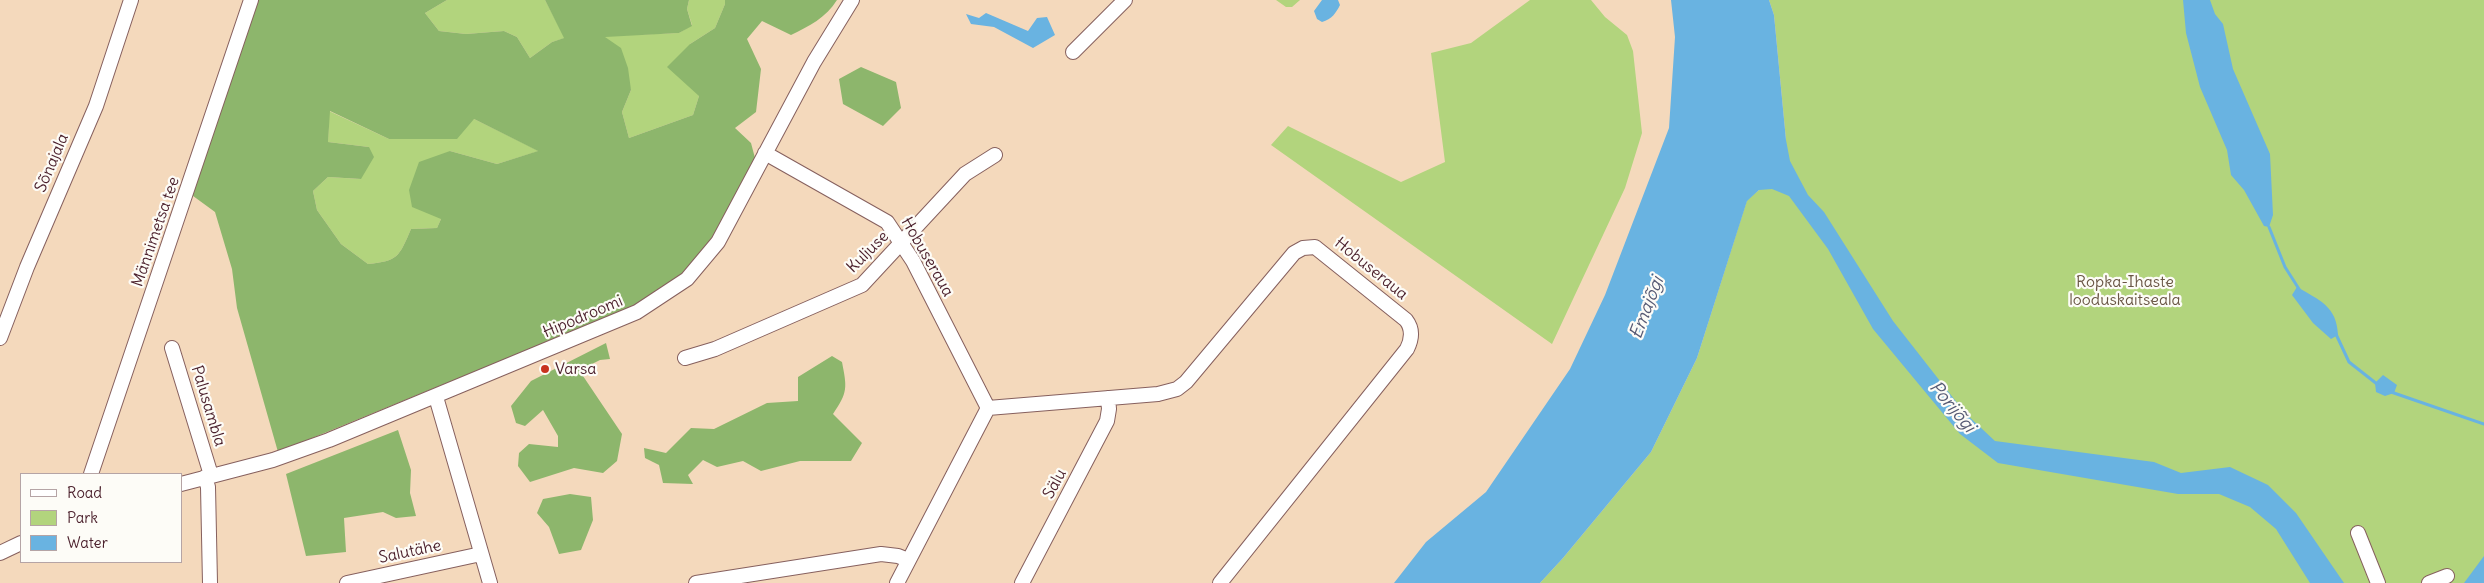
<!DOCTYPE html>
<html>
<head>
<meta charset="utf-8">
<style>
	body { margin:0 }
	#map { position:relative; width:2484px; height:583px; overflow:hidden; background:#f4d9bc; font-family:Delius,sans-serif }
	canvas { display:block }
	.legend { position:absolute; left:20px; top:473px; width:162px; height:90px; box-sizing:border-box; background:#fdfcf7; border:1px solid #b5a4a5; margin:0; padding:6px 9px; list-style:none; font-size:15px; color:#4a1f2b }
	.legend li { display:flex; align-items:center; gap:10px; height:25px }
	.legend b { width:25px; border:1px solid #b5a4a5 }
</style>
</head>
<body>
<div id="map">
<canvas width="2484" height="583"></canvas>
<ul class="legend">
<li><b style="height:6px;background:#fff"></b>Road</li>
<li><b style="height:14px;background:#b2d47d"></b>Park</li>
<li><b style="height:14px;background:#69b3e1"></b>Water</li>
</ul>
</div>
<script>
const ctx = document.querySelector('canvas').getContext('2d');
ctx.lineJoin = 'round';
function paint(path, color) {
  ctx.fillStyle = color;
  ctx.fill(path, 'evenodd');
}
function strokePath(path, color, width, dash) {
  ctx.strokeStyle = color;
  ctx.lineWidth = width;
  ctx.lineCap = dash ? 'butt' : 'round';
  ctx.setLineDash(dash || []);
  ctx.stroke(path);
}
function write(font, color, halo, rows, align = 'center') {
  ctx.font = font + ' Delius,sans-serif';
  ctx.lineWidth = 4.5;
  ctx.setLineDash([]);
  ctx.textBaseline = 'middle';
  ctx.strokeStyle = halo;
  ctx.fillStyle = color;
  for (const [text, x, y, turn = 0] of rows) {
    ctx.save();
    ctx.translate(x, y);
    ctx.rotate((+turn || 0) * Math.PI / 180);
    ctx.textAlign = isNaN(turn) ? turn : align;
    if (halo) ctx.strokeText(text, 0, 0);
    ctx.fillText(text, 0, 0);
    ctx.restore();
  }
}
paint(new Path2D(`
	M447 0H545L565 38 552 42 530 58 517 37 504 31 466 34 439 31 425 13Z
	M689 0H725V4L715 28 690 44 699 96 693 115 629 138 622 112 631 90 604 36 679 33 692 25 687 9Z
	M1276 0H1300L1292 7H1286Z
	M1530 0H1591L1605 17 1627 35 1633 51 1642 133 1625 188 1552 344 1271 145 1288 126 1401 182 1445 162 1431 53 1471 43Z
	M1769 0H2484V583H1540L1563 558 1651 452 1697 358 1747 200 1759 190 1786 140 1774 15Z
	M329 111 389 139 474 119 539 151 497 164 450 151 441 219 437 228 411 229C399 257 398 261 368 264L341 244 317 210 313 191 328 177 360 179 369 147 328 142Z`), '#b2d47d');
paint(new Path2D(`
	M251 0H447L425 13 439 31 466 34 504 31 517 37 530 58 552 42 564 38 545 0H689L687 9 692 26 679 33 605 37 621 48 628 68 631 90 622 112 629 138 693 115 699 96 667 67 690 44 715 28 725 4V0H837C826 18 809 26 791 35L762 21 747 39 761 69 756 112 735 128 751 143 755 158 711 243 682 276 647 301 278 452 237 308 232 269 215 212 189 193ZM330 111 389 139H457L474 119 538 151 497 164 450 151 419 162 409 190 412 207 441 219 437 228 411 229C399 257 398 261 368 264L341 244 317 210 313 191 328 177 361 179 374 157 369 147 328 142Z
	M861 67 896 82 901 108 883 126 843 104 839 79Z
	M606 343 610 359 600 360 584 368 583 376 622 434 617 461 603 473 574 468 530 482 518 466 519 453 529 444 558 447V436L543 410 525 426 516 423 511 406 531 381Z
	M832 356 842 362C847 388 848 392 833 414L862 443 851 461H800L761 471 743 461 717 467 703 460 688 475 693 484 663 483 659 465 645 458 644 448 666 453 691 428 714 429 767 403 798 401V377Z
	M398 430 411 470 410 493 416 516 396 518 383 512 344 518 346 552 306 556 286 474Z
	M570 494 591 497 593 520 581 550 559 554 549 527 537 513 543 499Z`), '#8db66c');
paint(new Path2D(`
	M1322 0H1338L1340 5C1336 13 1332 19 1322 22L1317 19 1314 11Z
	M1671 0H1769L1774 15 1786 140 1790 161 1808 195 1824 212 1893 321 1965 413 1995 441 2154 462 2181 473 2230 467 2268 485 2296 513 2344 583H2310L2276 529 2250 507 2219 494H2178L1998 463 1960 434 1873 329 1828 249 1789 196 1772 189 1759 190 1747 201 1697 358 1651 452 1563 558 1540 583H1394L1426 542 1486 492 1570 369 1605 295 1669 128 1675 37Z
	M2183 0H2210L2215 14 2223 24 2233 69 2270 154 2273 215 2269 227 2264 226 2244 190 2231 175 2227 150 2200 87 2186 33Z
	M986 13 1028 31 1037 18 1047 17 1055 35 1033 48 994 27 971 24 966 14 979 18Z
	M2297 287C2319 300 2337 306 2338 335L2331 339 2313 323 2292 295Z
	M2383 375 2397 385 2394 393 2385 396 2376 392 2375 383Z
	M2484 556V583H2464Z`), '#69b3e1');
strokePath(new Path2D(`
	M2269 227 2285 267 2299 289
	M2335 332 2349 362 2377 384
	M2391 392 2484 424`), '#69b3e1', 3);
const minor = new Path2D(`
	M1073 52 1125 0
	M765 153 887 222 913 261 988 408
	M0 338 27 267 96 106 131 0
	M172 348 211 475
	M685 358 715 349 862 285 965 174 995 155
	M436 397 490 583
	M91 474 251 0
	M205 477 208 487 210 583
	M181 484 273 460 329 440 637 312 687 279 718 242 814 62 852 0
	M2358 533 2378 583
	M0 553 21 543
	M347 583 481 554
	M696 583 881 554 898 556 908 560
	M897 583 988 408 1158 394 1177 389 1186 382 1294 253 1303 248 1315 247 1406 320C1413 329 1412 339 1407 349L1220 583
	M1022 583 1107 421 1109 409 1108 398
	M2429 583 2447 576`);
strokePath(minor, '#86605e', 16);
strokePath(minor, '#fff', 14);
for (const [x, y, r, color] of [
	[545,369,5,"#c8321e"]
]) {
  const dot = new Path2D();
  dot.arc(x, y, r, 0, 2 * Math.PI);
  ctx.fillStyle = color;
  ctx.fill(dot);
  strokePath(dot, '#fdfcf7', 2);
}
write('16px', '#4a1f2b', '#fdfcf7', [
	["Sõnajala",52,163,-67],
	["Männimetsa tee",156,232,-71],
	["Kuljuse",868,252,-45],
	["Hobuseraua",927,257,60],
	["Hobuseraua",1371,269,39],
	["Hipodroomi",583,317,-23],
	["Palusambla",208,406,73],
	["Sälu",1055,484,-62],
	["Salutähe",410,552,-12]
]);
write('16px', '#695544', '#fdfcf7', [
	["Ropka-Ihaste",2125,282],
	["looduskaitseala",2125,300]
]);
write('16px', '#4a1f2b', '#fdfcf7', [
	["Varsa",555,369]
], 'left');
write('italic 18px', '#565a74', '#fdfcf7', [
	["Emajõgi",1647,308,-69],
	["Porijõgi",1952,407,50]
]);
</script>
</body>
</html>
